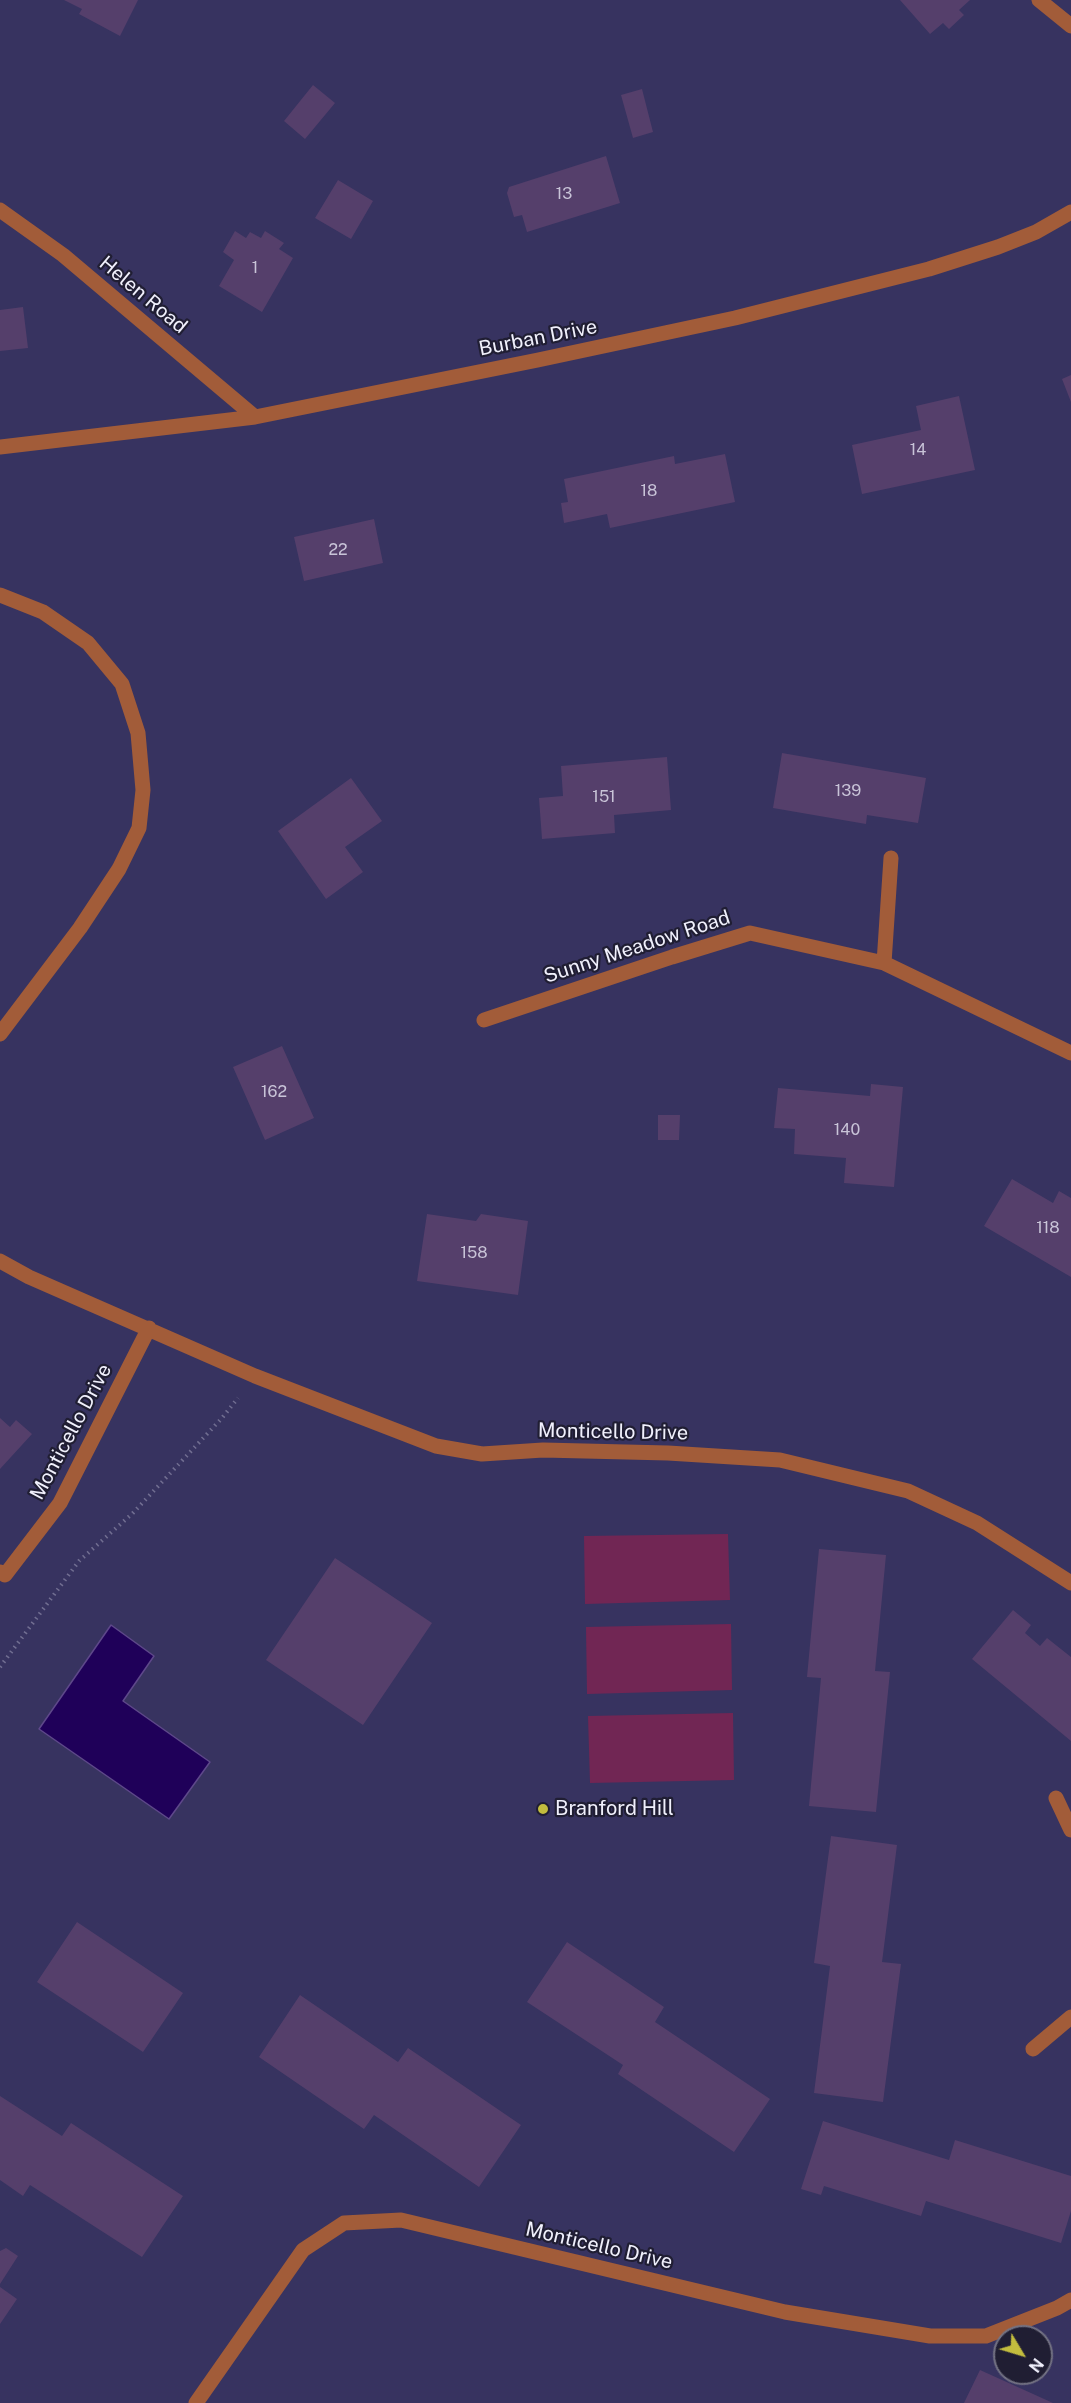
<!DOCTYPE html>
<html>
<head>
<meta charset="utf-8">
<style>
	body { margin:0 }
	#map { position:relative; width:1071px; height:2403px; overflow:hidden; background:#373360; font-family:"Public Sans",sans-serif }
	canvas { display:block }
	.north { position:absolute; left:993px; top:2325px; width:60px; height:60px; box-sizing:border-box; background:#201e33; border:2px solid #737283; border-radius:50%; rotate:128deg; font-size:16px; font-weight:700; line-height:24px; text-align:center; color:#f0f0fc }
	.north::after { content:''; display:block; margin:auto; width:21px; height:27px; background:#c3bd3e; clip-path:polygon(50% 0,100% 100%,50% 72%,0 100%) }
</style>
</head>
<body>
<div id="map">
<canvas width="1071" height="2403"></canvas>
<div class="north">N</div>
</div>
<script>
const ctx = document.querySelector('canvas').getContext('2d');
ctx.lineJoin = 'round';
function paint(path, color) {
  ctx.fillStyle = color;
  ctx.fill(path, 'evenodd');
}
function strokePath(path, color, width, dash) {
  ctx.strokeStyle = color;
  ctx.lineWidth = width;
  ctx.lineCap = dash ? 'butt' : 'round';
  ctx.setLineDash(dash || []);
  ctx.stroke(path);
}
function write(font, color, halo, rows, align = 'center') {
  ctx.font = font + ' "Public Sans",sans-serif';
  ctx.lineWidth = 4.5;
  ctx.setLineDash([]);
  ctx.textBaseline = 'middle';
  ctx.strokeStyle = halo;
  ctx.fillStyle = color;
  for (const [text, x, y, turn = 0] of rows) {
    ctx.save();
    ctx.translate(x, y);
    ctx.rotate((+turn || 0) * Math.PI / 180);
    ctx.textAlign = isNaN(turn) ? turn : align;
    if (halo) ctx.strokeText(text, 0, 0);
    ctx.fillText(text, 0, 0);
    ctx.restore();
  }
}
paint(new Path2D(`
	M728 1534 730 1600 585 1604 584 1536Z
	M731 1624 732 1690 587 1694 586 1627Z
	M733 1713 734 1780 590 1783 588 1716Z`), '#712654');
const water = new Path2D(`
	M111 1625 154 1656 123 1701 210 1762 169 1819 39 1729Z`);
paint(water, '#1f0059');
strokePath(water, '#5e488a', 1.5);
paint(new Path2D(`
	M64 0H138L120 36 79 14 82 9Z
	M900 0H970L959 10 964 15 949 29 943 23 930 34Z
	M313 85 335 103 305 139 284 121Z
	M642 89 653 132 633 138 621 95Z
	M606 156 620 203 527 232 522 215 514 217 507 193 509 187Z
	M338 180 373 201 351 239 315 218Z
	M235 231 246 238 250 232 261 238 265 231 284 243 279 249 293 258 262 312 219 286 234 260 223 252Z
	M23 307 28 348 0 351V310Z
	M1071 375V402L1062 379Z
	M959 396 975 470 862 494 852 445 921 430 916 406Z
	M725 454 735 502 610 528 607 514 564 523 561 503 568 502 564 479 674 456 675 464Z
	M374 519 383 563 304 581 294 537Z
	M782 753 926 778 918 823 867 815 866 824 773 808Z
	M667 757 671 810 614 815 615 833 542 839 539 798 563 796 561 766Z
	M351 778 382 821 345 847 363 872 326 899 278 831Z
	M282 1046 314 1118 265 1140 233 1067Z
	M871 1084 903 1087 894 1187 844 1183 846 1158 794 1154 795 1129 774 1128 778 1088 870 1096Z
	M658 1115H680L679 1140H658Z
	M1012 1179 1053 1203 1059 1191 1071 1198V1277L984 1226Z
	M427 1214 476 1221 481 1214 528 1221 518 1295 417 1281Z
	M0 1418 10 1427 16 1420 32 1434 0 1469Z
	M819 1549 886 1555 875 1671 890 1672 876 1812 809 1806 821 1678 807 1677Z
	M335 1558 432 1623 363 1725 266 1660Z
	M1013 1610 1031 1625 1025 1633 1040 1646 1047 1638 1071 1657V1741L972 1659Z
	M831 1836 897 1845 882 1962 901 1964 883 2102 814 2093 830 1966 814 1963Z
	M77 1922 183 1993 143 2052 37 1982Z
	M567 1942 664 2007 655 2022 770 2099 734 2152 618 2074 623 2065 527 2002Z
	M300 1995 398 2062 408 2048 521 2125 479 2187 374 2115 364 2129 259 2057Z
	M0 2096 62 2136 71 2123 183 2196 142 2257 30 2185 23 2196 0 2180Z
	M823 2121 949 2160 955 2140 1071 2176V2211L1061 2243 926 2201 921 2216 824 2186 821 2195 801 2189Z
	M6 2248 18 2256 0 2284V2251Z
	M0 2287 17 2299 0 2324Z
	M980 2370 1053 2403H964Z`), '#553f6b');
strokePath(new Path2D(`
	M0 1667 79 1561 132 1514 222 1418 238 1398`), '#716e91', 4, [1.5, 4.5]);
strokePath(new Path2D(`
	M1039 0 1071 26
	M0 210 63 255 255 417
	M0 447 255 417 538 360 735 318 929 269 998 247 1036 232 1071 212
	M0 595 43 612 88 643 122 684 138 733 143 790 139 828 119 869 80 928 0 1034
	M884 963 891 858
	M484 1020 672 957 750 933 884 963 1071 1053
	M0 1261 29 1277 255 1376 436 1446 482 1454 543 1450 668 1453 780 1460 908 1491 977 1523 1071 1583
	M0 1572 5 1575 60 1503 149 1328
	M1056 1798 1071 1830
	M1033 2049 1071 2017
	M196 2403 303 2250 344 2223 401 2220 785 2312 930 2336H986L1057 2308 1071 2300`), '#a25c39', 15);
for (const [x, y, r, color] of [
	[543,1809,6,"#c3bd3e"]
]) {
  const dot = new Path2D();
  dot.arc(x, y, r, 0, 2 * Math.PI);
  ctx.fillStyle = color;
  ctx.fill(dot);
  strokePath(dot, '#201e33', 2);
}
write('16px', '#c9c4d8', null, [
	["13",564,194],
	["1",255,268],
	["14",918,450],
	["18",649,491],
	["22",338,550],
	["139",848,791],
	["151",604,797],
	["162",274,1092],
	["140",847,1130],
	["118",1048,1228],
	["158",474,1253]
]);
write('20px', '#f0f0fc', '#201e33', [
	["Helen Road",143,295,40],
	["Burban Drive",538,338,-11],
	["Sunny Meadow Road",637,947,-18],
	["Monticello Drive",71,1432,-62],
	["Monticello Drive",613,1432,1],
	["Monticello Drive",599,2246,13]
]);
write('20px', '#f0f0fc', '#201e33', [
	["Branford Hill",555,1809]
], 'left');
</script>
</body>
</html>
